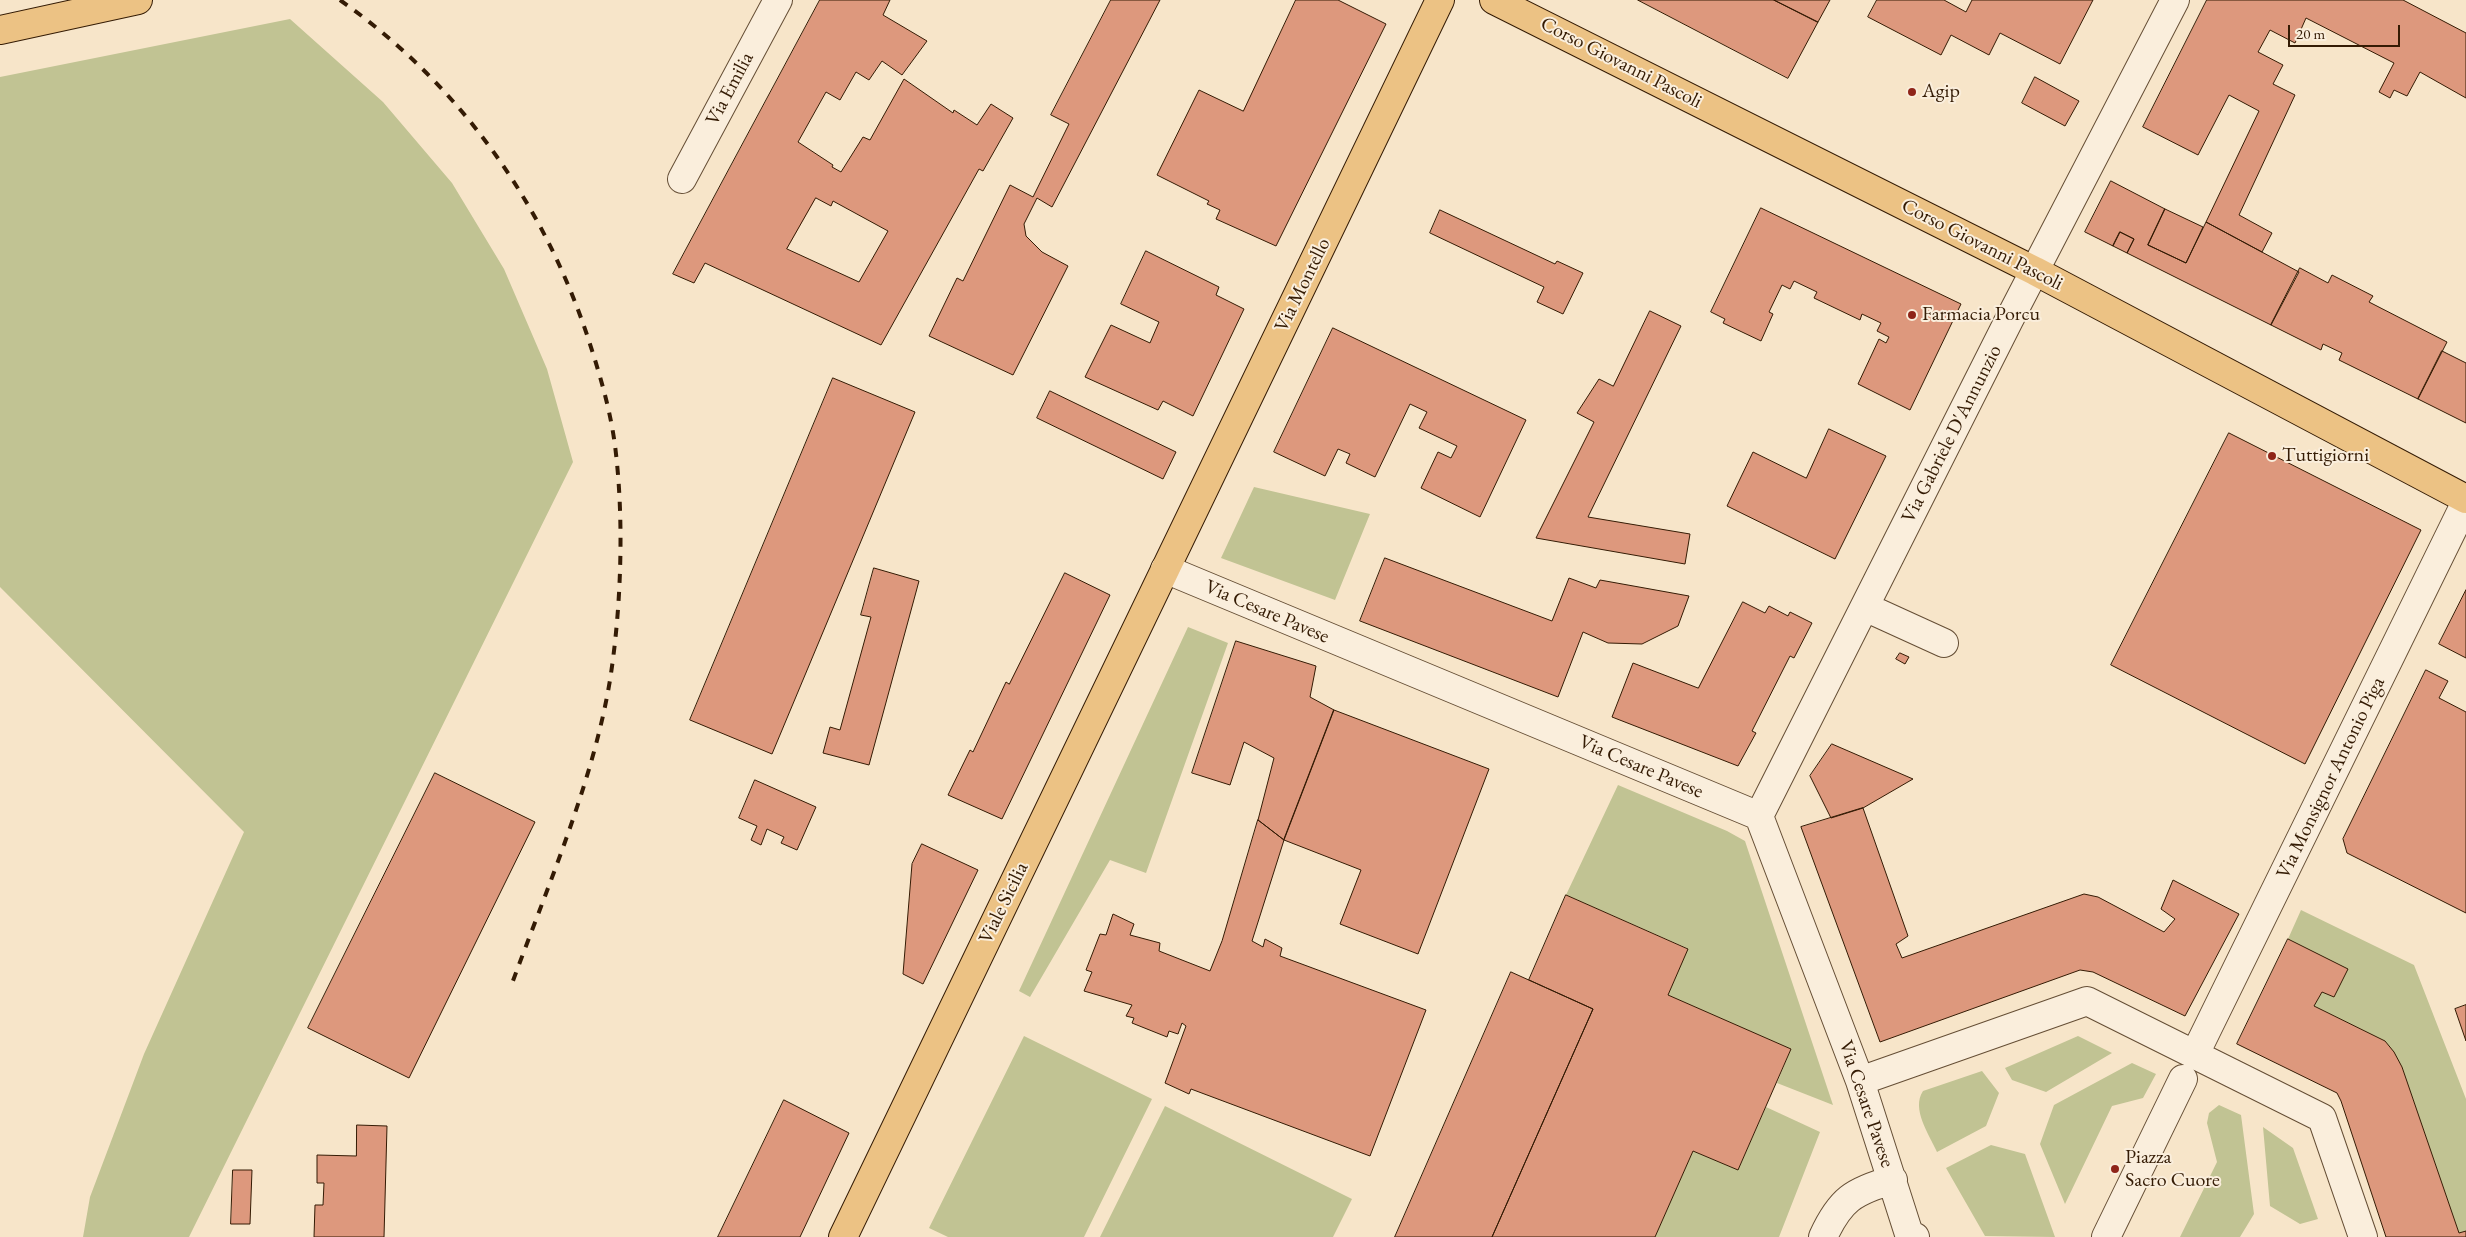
<!DOCTYPE html>
<html>
<head>
<meta charset="utf-8">
<style>
	body { margin:0 }
	#map { position:relative; width:2466px; height:1237px; overflow:hidden; background:#f7e5c9; font-family:"EB Garamond",serif }
	canvas { display:block }
	.scale { position:absolute; left:2288px; top:25px; width:112px; height:22px; box-sizing:border-box; border:2px solid #341b04; border-top:0; padding-left:6px; font-size:15px; line-height:18px; white-space:nowrap; color:#341b04; -webkit-text-stroke:4px #faeedc; paint-order:stroke }
</style>
</head>
<body>
<div id="map">
<canvas width="2466" height="1237"></canvas>
<div class="scale">20 m</div>
</div>
<script>
const ctx = document.querySelector('canvas').getContext('2d');
ctx.lineJoin = 'round';
function paint(path, color) {
  ctx.fillStyle = color;
  ctx.fill(path, 'evenodd');
}
function strokePath(path, color, width, dash) {
  ctx.strokeStyle = color;
  ctx.lineWidth = width;
  ctx.lineCap = dash ? 'butt' : 'round';
  ctx.setLineDash(dash || []);
  ctx.stroke(path);
}
function write(font, color, halo, rows, align = 'center') {
  ctx.font = font + ' "EB Garamond",serif';
  ctx.lineWidth = 4;
  ctx.setLineDash([]);
  ctx.textBaseline = 'middle';
  ctx.strokeStyle = halo;
  ctx.fillStyle = color;
  for (const [text, x, y, turn = 0] of rows) {
    ctx.save();
    ctx.translate(x, y);
    ctx.rotate((+turn || 0) * Math.PI / 180);
    ctx.textAlign = isNaN(turn) ? turn : align;
    if (halo) ctx.strokeText(text, 0, 0);
    ctx.fillText(text, 0, 0);
    ctx.restore();
  }
}
paint(new Path2D(`
	M290 19 383 102 452 183 504 269 547 369 573 462 189 1237H83L90 1197 144 1054 244 832 0 587V77Z
	M1254 487 1370 514 1335 600 1221 558Z
	M1188 627 1228 643 1146 873 1110 860 1030 997 1019 991Z
	M1618 785 1727 831 1745 841 1833 1105 1777 1083 1791 1049 1668 995 1687 948 1566 895Z
	M2301 910 2414 965 2466 1099V1231L2459 1233 2402 1067 2385 1041 2314 1006 2322 992 2334 997 2347 969 2288 939Z
	M1024 1036 1152 1099 1084 1237H948L929 1228Z
	M2078 1036 2112 1053 2046 1092 2012 1080 2005 1068Z
	M2132 1063 2156 1074 2143 1098 2112 1106 2065 1204 2040 1144 2054 1105Z
	M1982 1071 1999 1093 1986 1126 1937 1152C1929 1134 1911 1109 1923 1091Z
	M2219 1105 2241 1115 2254 1214 2240 1237H2180L2217 1162 2207 1123 2209 1113Z
	M1165 1106 1352 1199 1333 1237H1100Z
	M1766 1107 1820 1132 1779 1237H1655L1693 1151 1738 1170Z
	M2263 1127 2293 1148 2318 1219 2300 1224 2270 1206Z
	M1991 1145 2025 1154 2055 1237 1985 1236 1946 1168Z`), '#c1c393');
const building = new Path2D(`
	M820 0H890L883 15 927 41 902 75 882 61 869 80 856 72 840 100 826 92 798 142 833 165 832 167 841 172 863 137 870 140 904 79 953 113 954 110 977 125 991 104 1013 118 983 171 979 169 881 345 705 263 694 283 673 274ZM816 198 831 206 833 201 888 231 859 282 787 249Z
	M1111 0H1160L1052 207 1037 198 1024 224 1026 236 1042 252 1068 266 1013 375 929 336 957 278 963 281 1010 185 1033 197 1069 124 1051 115Z
	M1296 0H1338L1386 24 1276 246 1216 219 1220 210 1207 204 1209 201 1157 175 1199 90 1243 111Z
	M1638 0H1774L1818 22 1788 78Z
	M1774 0H1830L1818 22Z
	M1877 0H1944L1966 12 1972 0H2093L2060 64 2000 33 1989 55 1951 35 1941 55 1868 17Z
	M2207 0H2403L2466 33V98L2420 72 2407 96 2394 90 2390 98 2379 92 2394 63 2306 18 2295 43 2270 30 2258 52 2283 65 2273 84 2295 95 2239 215 2272 233 2262 252 2206 222 2259 111 2229 95 2198 155 2143 127Z
	M2035 77 2079 101 2065 126 2022 103Z
	M2111 181 2165 209 2148 245 2186 263 2206 222 2299 272 2271 325 2127 253 2134 239 2120 232 2113 246 2085 232Z
	M1761 208 1961 304 1910 410 1858 384 1879 339 1886 343 1889 337 1877 331 1881 323 1862 314 1860 320 1814 298 1817 292 1794 281 1790 289 1782 285 1769 312 1773 314 1761 341 1723 323 1725 319 1711 312Z
	M2165 209 2203 227 2186 263 2148 245Z
	M1440 210 1555 264 1557 261 1583 273 1563 314 1537 302 1544 287 1430 233Z
	M2120 232 2134 239 2127 253 2113 246Z
	M1146 251 1219 287 1216 295 1244 309 1193 416 1163 401 1158 410 1085 377 1111 325 1150 343 1159 322 1121 304Z
	M2300 268 2328 283 2332 275 2373 296 2369 302 2447 342 2418 399 2339 360 2342 353 2323 344 2321 350 2271 325Z
	M1650 311 1681 326 1588 517 1690 534 1685 564 1536 538 1594 422 1577 413 1599 379 1613 386Z
	M1333 328 1526 420 1480 517 1421 488 1438 452 1451 458 1457 446 1419 428 1427 412 1410 404 1375 477 1346 463 1350 454 1338 449 1325 476 1274 452Z
	M2442 351 2466 363V423L2418 399Z
	M833 378 915 412 772 754 690 720Z
	M1050 391 1176 452 1163 479 1037 418Z
	M1829 429 1886 456 1835 559 1727 506 1753 452 1806 478Z
	M2229 433 2421 530 2305 764 2111 665Z
	M1385 558 1552 621 1569 578 1596 588 1600 580 1689 596 1678 626 1642 644 1608 643 1583 632 1558 697 1360 621Z
	M874 568 919 581 869 765 823 753 830 727 840 730 871 617 861 615Z
	M1065 573 1110 595 1002 819 948 795 970 750 973 752 1006 682 1009 684Z
	M2466 590V658L2439 644Z
	M1743 602 1765 613 1769 606 1788 616 1790 612 1812 623 1794 658 1790 656 1752 731 1756 733 1738 766 1612 717 1633 663 1698 688Z
	M1236 641 1316 666 1310 697 1334 710 1284 840 1258 820 1274 758 1244 742 1230 785 1192 773Z
	M1900 653 1909 657 1905 664 1896 659Z
	M2426 670 2448 681 2439 698 2466 712V913L2347 853 2343 839Z
	M1334 710 1489 769 1418 954 1340 924 1361 870 1284 840Z
	M1832 744 1913 779 1863 808 1831 818 1810 776Z
	M435 773 535 822 409 1078 308 1028Z
	M755 780 816 807 797 850 781 843 784 837 767 829 761 845 751 840 757 826 739 818Z
	M1863 808 1908 936 1896 944 1902 958 2084 894 2098 897 2164 932 2175 919 2161 909 2173 880 2239 914 2185 1016 2093 972 2080 970 1880 1042 1801 827Z
	M1258 820 1284 840 1252 941 1263 947 1265 939 1282 948 1280 956 1426 1010 1370 1156 1191 1089 1189 1094 1165 1083 1186 1026 1182 1023 1178 1034 1169 1031 1167 1037 1132 1023 1134 1018 1126 1016 1132 1005 1084 991 1092 972 1086 970 1100 934 1106 935 1113 914 1134 924 1130 935 1160 943 1159 951 1210 971 1222 941Z
	M922 844 978 870 923 984 903 974 912 864Z
	M1566 895 1688 949 1668 995 1791 1049 1738 1170 1693 1151 1655 1237H1492L1593 1009 1529 980Z
	M2288 939 2348 969 2334 997 2322 992 2314 1006 2385 1041 2394 1052 2402 1067 2459 1233 2466 1231V1237H2386L2341 1101 2337 1093 2237 1044Z
	M1511 972 1593 1009 1492 1237H1395Z
	M2466 1005V1041L2455 1009Z
	M784 1100 849 1133 800 1237H718Z
	M357 1125 387 1126 384 1237H314L315 1205H323L324 1183H317V1155L356 1156Z
	M233 1170H252L250 1224H231Z`);
paint(building, '#dd987d');
strokePath(building, '#341b04', 1);
const minor = new Path2D(`
	M682 179 778 0
	M1165 569 1759 816 1860 1081 1909 1234 1915 1237
	M1865 607 1944 643
	M1759 816 2009 320 2175 0
	M2195 1054 2466 502
	M1860 1081 2087 1001 2322 1118 2363 1237
	M1823 1237C1840 1200 1853 1191 1893 1180
	M2106 1237 2183 1079`);
const major = new Path2D(`
	M1494 0 2035 271 2466 499
	M0 30 138 0
	M843 1237 1440 0`);
strokePath(minor, '#654e35', 30);
strokePath(major, '#341b04', 30);
strokePath(minor, '#faeedc', 28);
strokePath(major, '#ecc284', 28);
strokePath(new Path2D(`
	M340 0C459 84 544 203 589 341 601 378 612 416 616 454 624 524 621 610 610 680 593 783 546 890 510 989`), '#341b04', 4, [9, 9]);
for (const [x, y, r, color] of [
	[1912,92,5,"#8f2418"],
	[1912,315,5,"#8f2418"],
	[2272,456,5,"#8f2418"],
	[2115,1169,5,"#8f2418"]
]) {
  const dot = new Path2D();
  dot.arc(x, y, r, 0, 2 * Math.PI);
  ctx.fillStyle = color;
  ctx.fill(dot);
  strokePath(dot, '#faeedc', 2);
}
write('20px', '#341b04', '#faeedc', [
	["Corso Giovanni Pascoli",1621,63,27],
	["Via Emilia",730,89,-62],
	["Corso Giovanni Pascoli",1982,245,27],
	["Via Montello",1303,285,-64],
	["Via Gabriele D'Annunzio",1952,434,-63],
	["Via Cesare Pavese",1267,612,23],
	["Via Cesare Pavese",1641,767,23],
	["Via Monsignor Antonio Piga",2331,778,-64],
	["Viale Sicilia",1004,903,-64],
	["Via Cesare Pavese",1866,1104,71]
]);
write('20px', '#341b04', '#faeedc', [
	["Agip",1922,92],
	["Farmacia Porcu",1922,315],
	["Tuttigiorni",2282,456],
	["Piazza",2125,1158],
	["Sacro Cuore",2125,1181]
], 'left');
</script>
</body>
</html>
